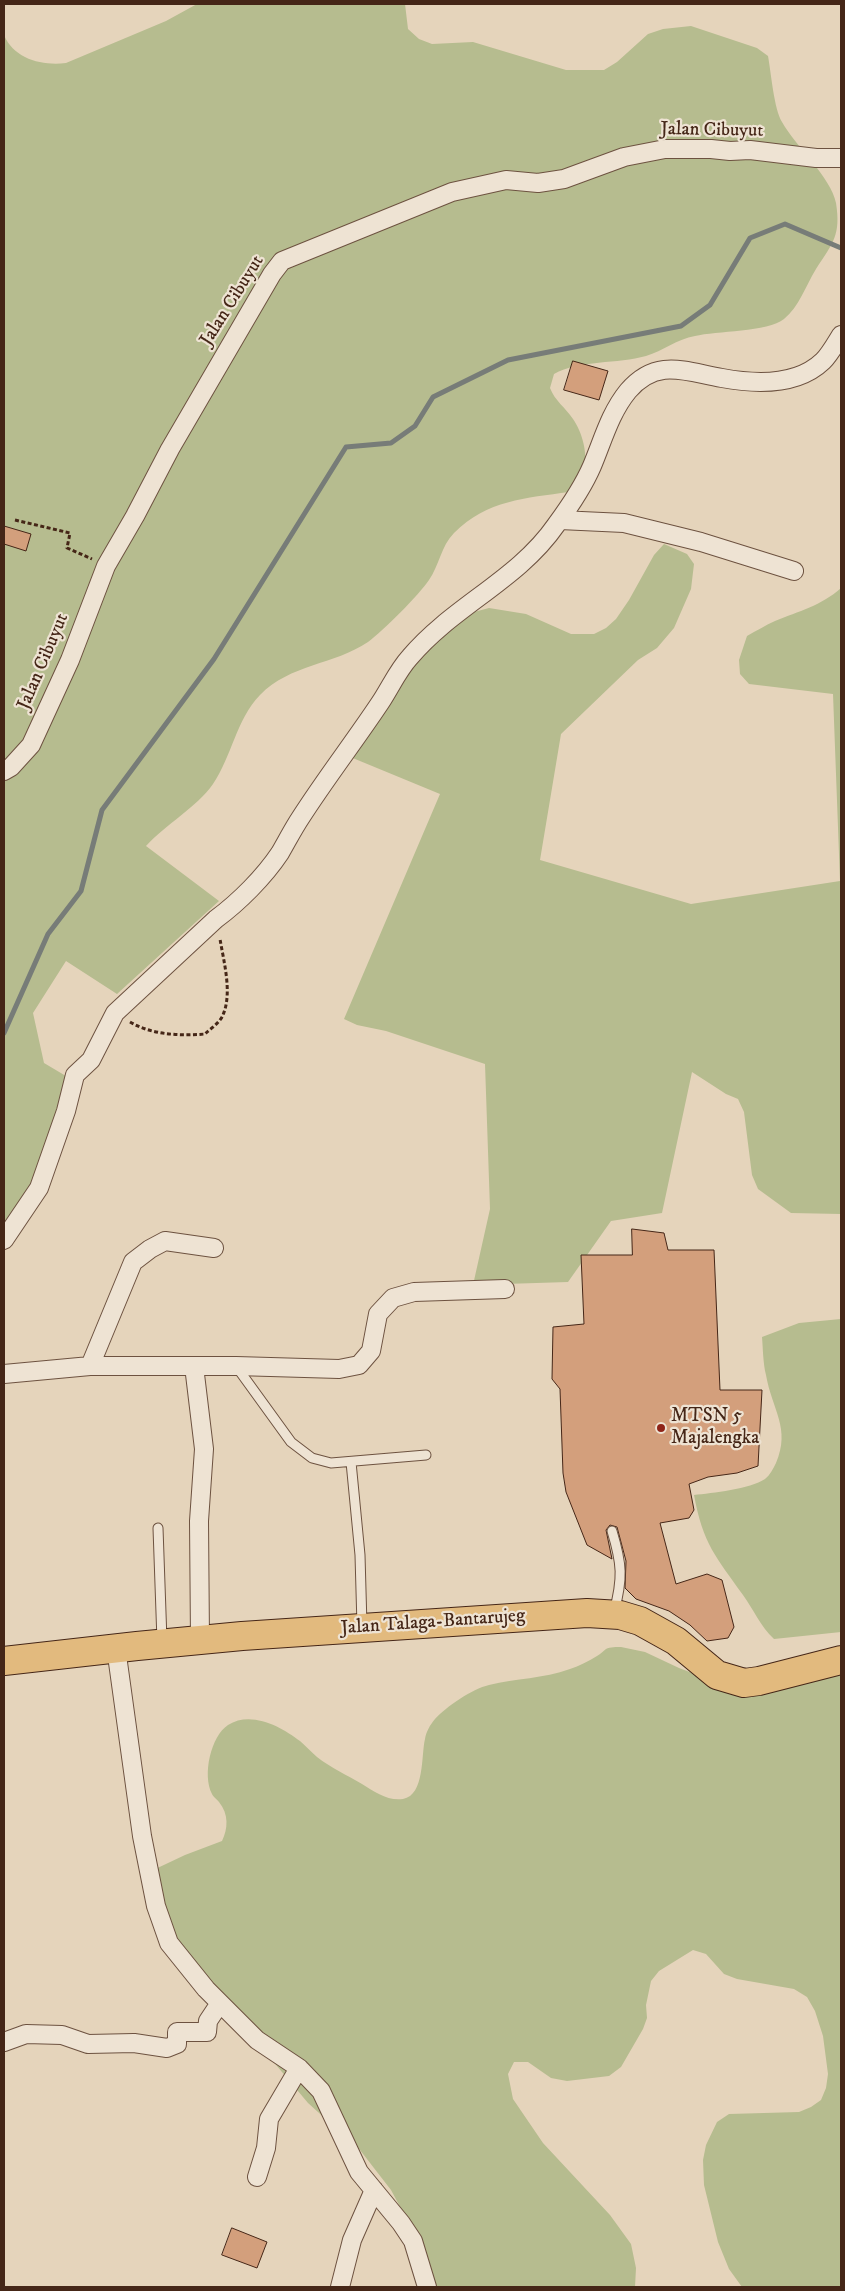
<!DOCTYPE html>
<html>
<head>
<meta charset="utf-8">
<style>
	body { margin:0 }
	#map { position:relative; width:845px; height:2291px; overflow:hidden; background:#e5d4bb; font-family:"IM FELL DW Pica",serif }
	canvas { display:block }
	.frame { position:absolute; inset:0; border:5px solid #452617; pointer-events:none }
</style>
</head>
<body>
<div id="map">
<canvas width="845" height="2291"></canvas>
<div class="frame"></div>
</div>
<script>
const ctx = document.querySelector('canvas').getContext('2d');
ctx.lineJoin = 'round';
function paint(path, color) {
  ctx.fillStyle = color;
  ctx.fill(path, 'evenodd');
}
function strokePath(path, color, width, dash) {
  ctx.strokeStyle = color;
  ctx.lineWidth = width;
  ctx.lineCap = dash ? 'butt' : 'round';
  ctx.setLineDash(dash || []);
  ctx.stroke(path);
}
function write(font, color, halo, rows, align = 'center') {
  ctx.font = font + ' "IM FELL DW Pica",serif';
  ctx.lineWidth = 4.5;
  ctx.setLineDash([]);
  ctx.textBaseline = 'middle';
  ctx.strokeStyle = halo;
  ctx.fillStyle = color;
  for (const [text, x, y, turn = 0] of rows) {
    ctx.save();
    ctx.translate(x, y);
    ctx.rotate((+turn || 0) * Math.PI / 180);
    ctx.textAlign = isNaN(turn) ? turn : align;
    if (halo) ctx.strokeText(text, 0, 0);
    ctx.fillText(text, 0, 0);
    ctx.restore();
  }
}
paint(new Path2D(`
	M197 4H405L408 29 419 39 432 44 473 42 566 70H604L617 62 648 34 663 29 691 26 757 48 768 56C771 72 774 109 782 122 796 147 831 177 836 203 841 235 833 243 816 269 806 285 799 307 784 319 768 332 716 331 695 336 677 339 663 351 646 356 618 364 579 360 554 374L550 388C555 401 565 407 573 419 582 432 588 453 584 468 582 476 573 485 569 492 526 498 487 500 454 533 441 546 439 566 429 580 419 595 383 631 368 642 334 665 290 664 260 695 236 720 232 756 213 784 196 808 166 824 146 846L219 901 117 994 66 961 33 1013 44 1063 76 1082 41 1169 4 1240V35C14 59 42 66 66 63L166 21Z
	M664 544 687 554 694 564 691 589 674 628 657 648 638 660 561 734 540 860 691 904 840 881 833 694 749 684 740 674 739 660 747 636C756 631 766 625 775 621 799 611 821 606 841 588V1214L791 1213 758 1189 752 1175 744 1112 738 1099 726 1094 692 1072 662 1213 611 1221 568 1282 473 1285 490 1209 485 1064 386 1031 357 1025 344 1019 440 794 343 754 444 620 489 608 526 614 571 634H594L606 628 616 619 629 600 654 555Z
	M841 1319V1632L774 1639C760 1626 754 1610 743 1595 716 1557 703 1544 694 1495 712 1493 750 1489 765 1479 770 1475 773 1469 776 1463 791 1428 772 1410 766 1375 763 1363 763 1349 762 1337L799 1323Z
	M621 1647 645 1652 679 1668 727 1686 841 1655V2287H742L729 2269 718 2242 704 2185 703 2160 706 2145 717 2122 729 2114 799 2112 811 2107 821 2100 826 2088 828 2074 823 2036 815 2011 807 1997 794 1989 737 1979 724 1974 706 1954 693 1950 659 1971 651 1981 646 2005 647 2018 643 2029 621 2067 609 2076 567 2081 551 2078 528 2062H514L508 2074 513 2099 543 2143 610 2215 631 2244 636 2268 635 2287H435L418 2240 391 2190 360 2150 308 2103 162 1929 149 1872 185 1855 222 1841C228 1829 229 1814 219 1802 217 1799 213 1797 212 1794 202 1775 211 1736 228 1725 251 1710 282 1727 300 1741 306 1746 311 1752 317 1757 331 1768 347 1775 362 1784 375 1792 387 1801 403 1799 425 1795 421 1755 425 1739 426 1732 430 1725 435 1719 446 1707 472 1689 489 1685 516 1678 543 1679 570 1669 579 1666 589 1661 597 1656 601 1654 603 1651 606 1649 610 1647 617 1647 621 1647Z`), '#b6bc8f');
strokePath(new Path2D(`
	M4 1033 48 934 81 891 102 810 214 659 346 447 391 443 415 426 433 397 508 360 681 326 710 305 750 238 785 224 841 248`), '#777c78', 5);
const building = new Path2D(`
	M573 361 608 371 599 400 564 390Z
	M4 526 31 534 26 551 4 544Z
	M632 1229 664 1233 668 1250H714L720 1390H762L758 1466 737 1473 708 1477 689 1484 694 1510 689 1518 660 1523 676 1584 707 1574 722 1580 734 1627 728 1638 707 1641 690 1625 669 1611 636 1599 625 1588 626 1561 617 1527 610 1525 606 1530 612 1559 587 1545 566 1492 563 1473 560 1389 552 1379 553 1327 584 1324 581 1255H632Z
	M232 2228 267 2242 257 2268 222 2255Z`);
paint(building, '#d39f7c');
strokePath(building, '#452617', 1);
const lane = new Path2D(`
	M236 1366 291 1442 312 1458 331 1463 426 1455
	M351 1462 360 1555 362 1626
	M158 1528 162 1641
	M612 1531C622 1564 623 1578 614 1612`);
const street = new Path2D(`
	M560 520 624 523 701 542 794 571
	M4 771 11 767 31 745 70 660 106 566 135 516 170 449 272 274 282 261 452 192 506 180 538 183 564 179 624 157 665 149H711L730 151 750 150 816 158H841
	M4 1240 39 1188 66 1111 75 1075 91 1060 115 1013 216 919C239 902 264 877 280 853 287 841 293 829 301 817 326 778 354 742 380 703 390 688 398 670 410 657 453 606 518 580 556 525 570 506 583 487 592 466 603 440 610 413 628 391 657 357 686 372 722 378 754 384 797 386 823 361 830 354 836 343 841 335
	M214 1248 165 1241 150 1249 133 1262 90 1366H236L339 1369 359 1365 371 1351 378 1314 393 1298 414 1292 505 1289
	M194 1366 204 1449 199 1521 200 1640
	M4 1374 90 1366
	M116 1648 142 1836 156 1906 169 1943 206 1989 257 2040 299 2068 321 2091 359 2172 401 2223 413 2241 427 2287
	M4 2042 26 2034 62 2035 88 2044 134 2043 167 2048 177 2044V2032H207L208 2021 220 2003
	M257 2177 266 2148 269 2119 299 2068
	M340 2287 352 2240 374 2190`);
const primary = new Path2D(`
	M4 1661 137 1646 242 1636 587 1613 620 1615 640 1621 676 1641 717 1675 744 1683 759 1681 841 1660`);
strokePath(lane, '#6d5240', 11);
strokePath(street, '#6d5240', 20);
strokePath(primary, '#452617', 30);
strokePath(new Path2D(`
	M15 520 70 533 67 548 92 559
	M130 1022C152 1035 180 1036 205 1034 210 1029 218 1024 222 1017 233 995 224 963 220 939`), '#452617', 3, [4, 2.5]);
strokePath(lane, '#eee3d3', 9);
strokePath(street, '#eee3d3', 18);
strokePath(primary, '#e2ba7e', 28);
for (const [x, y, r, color] of [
	[661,1428,5,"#8f2418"]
]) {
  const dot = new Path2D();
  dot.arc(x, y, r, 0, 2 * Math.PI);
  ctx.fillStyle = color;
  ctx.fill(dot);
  strokePath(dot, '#eee3d3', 2);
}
write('19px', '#452617', '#eee3d3', [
	["Jalan Cibuyut",712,131,1],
	["Jalan Cibuyut",233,301,-58],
	["Jalan Cibuyut",44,662,-67],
	["Jalan Talaga-Bantarujeg",433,1623,-4]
]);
write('19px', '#452617', '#eee3d3', [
	["MTSN 5",671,1417],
	["Majalengka",671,1439]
], 'left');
</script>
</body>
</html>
